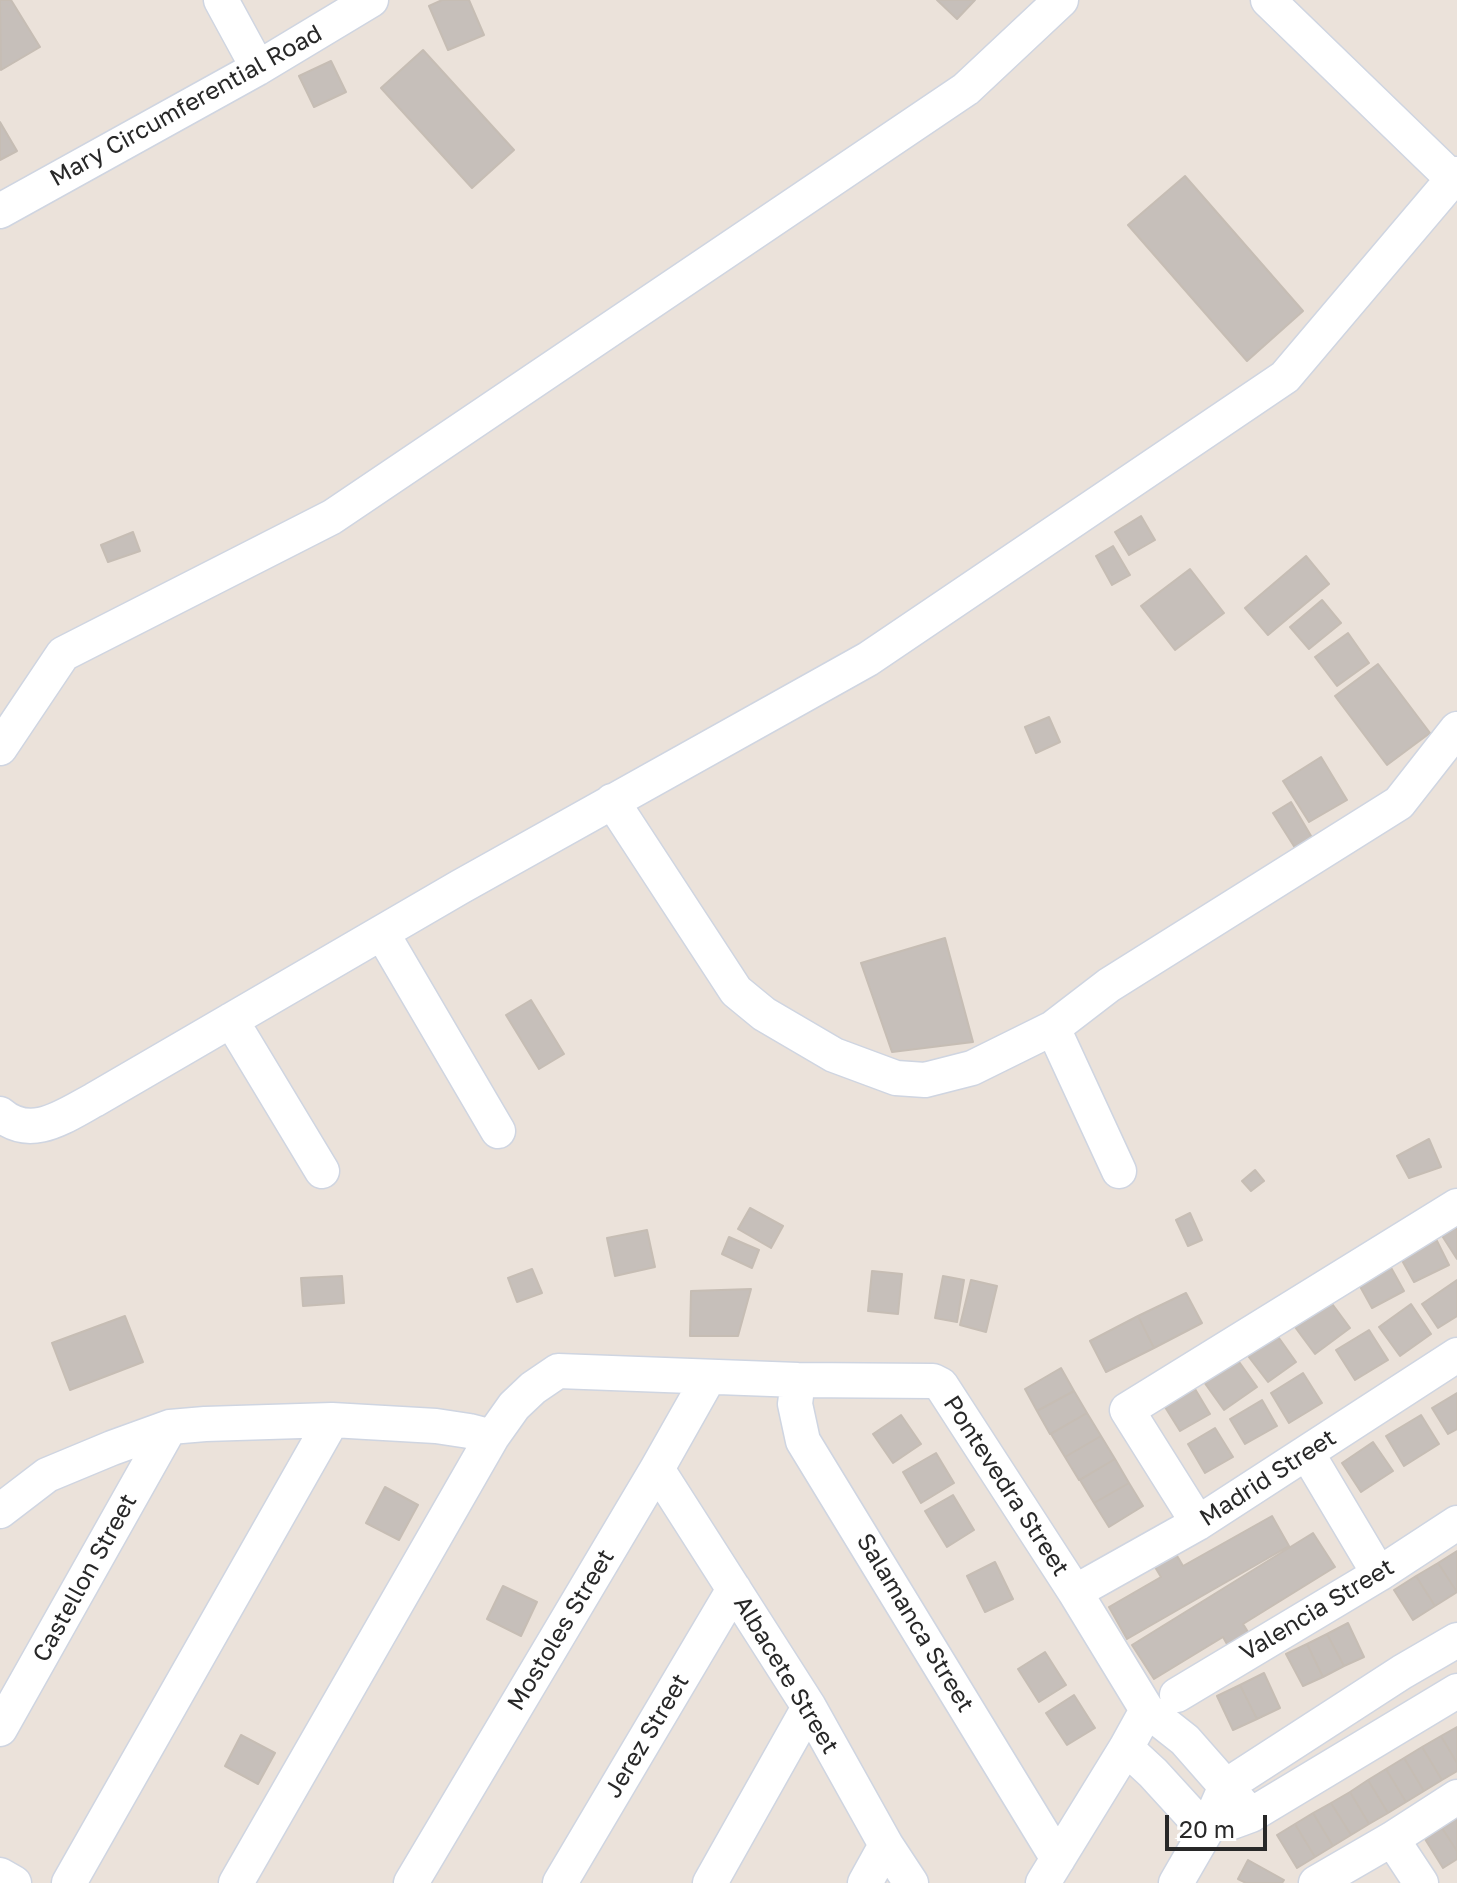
<!DOCTYPE html>
<html>
<head>
<meta charset="utf-8">
<style>
	body { margin:0 }
	#map { position:relative; width:1457px; height:1883px; overflow:hidden; background:#ebe2da; font-family:"Golos Text",sans-serif }
	canvas { display:block }
	.scale { position:absolute; left:1165px; top:1815px; width:102px; height:36px; box-sizing:border-box; border:4px solid #282828; border-top:0; padding-left:10px; font-size:24px; line-height:28px; white-space:nowrap; color:#282828; -webkit-text-stroke:6px #fff; paint-order:stroke }
</style>
</head>
<body>
<div id="map">
<canvas width="1457" height="1883"></canvas>
<div class="scale">20 m</div>
</div>
<script>
const ctx = document.querySelector('canvas').getContext('2d');
ctx.lineJoin = 'round';
function paint(path, color) {
  ctx.fillStyle = color;
  ctx.fill(path, 'evenodd');
}
function strokePath(path, color, width, dash) {
  ctx.strokeStyle = color;
  ctx.lineWidth = width;
  ctx.lineCap = dash ? 'butt' : 'round';
  ctx.setLineDash(dash || []);
  ctx.stroke(path);
}
function write(font, color, halo, rows, align = 'center') {
  ctx.font = font + ' "Golos Text",sans-serif';
  ctx.lineWidth = 6;
  ctx.setLineDash([]);
  ctx.textBaseline = 'middle';
  ctx.strokeStyle = halo;
  ctx.fillStyle = color;
  for (const [text, x, y, turn = 0] of rows) {
    ctx.save();
    ctx.translate(x, y);
    ctx.rotate((+turn || 0) * Math.PI / 180);
    ctx.textAlign = isNaN(turn) ? turn : align;
    if (halo) ctx.strokeText(text, 0, 0);
    ctx.fillText(text, 0, 0);
    ctx.restore();
  }
}
const building = new Path2D(`
	M0 0H11L40 47 1 70Z
	M442 0H469L484 35 448 50 429 6Z
	M937 0H975L957 19Z
	M423 50 514 150 472 188 381 88Z
	M331 61 346 92 314 107 299 76Z
	M0 122 17 151 0 160Z
	M1185 176 1303 311 1247 361 1128 225Z
	M1141 516 1155 540 1129 555 1115 532Z
	M133 532 140 551 108 562 101 545Z
	M1113 546 1130 575 1112 585 1096 556Z
	M1306 556 1329 584 1268 635 1245 608Z
	M1190 569 1224 613 1175 650 1141 606Z
	M1322 600 1341 623 1309 649 1290 627Z
	M1348 633 1369 663 1337 686 1315 657Z
	M1378 664 1430 733 1387 765 1335 696Z
	M1049 717 1060 742 1036 753 1025 727Z
	M1321 757 1347 800 1309 822 1283 781Z
	M1291 802 1314 841 1297 851 1273 813Z
	M945 938 973 1042 892 1052 861 963Z
	M531 1000 564 1054 539 1069 506 1015Z
	M1429 1139 1441 1167 1409 1178 1397 1156Z
	M1255 1170 1264 1181 1251 1191 1242 1181Z
	M750 1208 783 1226 771 1248 738 1229Z
	M1190 1213 1202 1240 1188 1246 1176 1220Z
	M1457 1220V1259L1439 1231Z
	M647 1230 655 1267 615 1276 607 1238Z
	M729 1237 759 1250 752 1268 722 1254Z
	M1435 1237 1449 1265 1414 1282 1399 1255Z
	M1389 1264 1404 1291 1372 1308 1357 1281Z
	M532 1269 542 1293 517 1302 508 1278Z
	M872 1271 902 1274 898 1314 868 1311Z
	M342 1276 344 1303 303 1306 301 1278Z
	M943 1276 964 1280 957 1322 935 1318Z
	M971 1280 997 1286 986 1332 960 1325Z
	M1457 1280V1316L1438 1328 1422 1304Z
	M751 1289 738 1336H690L691 1291Z
	M1186 1293 1202 1323 1154 1348 1138 1316Z
	M1330 1301 1350 1328 1315 1354 1295 1327Z
	M1411 1304 1431 1334 1400 1356 1379 1327Z
	M125 1316 143 1362 70 1390 52 1343Z
	M1138 1316 1154 1348 1106 1372 1090 1341Z
	M1369 1330 1388 1360 1355 1380 1336 1350Z
	M1274 1331 1296 1362 1268 1382 1245 1352Z
	M1237 1359 1257 1387 1224 1410 1204 1382Z
	M1061 1368 1074 1391 1037 1411 1025 1389Z
	M1303 1373 1322 1403 1289 1423 1271 1393Z
	M1195 1389 1210 1414 1180 1431 1165 1407Z
	M1074 1391 1087 1413 1050 1434 1037 1411Z
	M1457 1393V1429L1448 1434 1432 1408Z
	M1262 1400 1277 1426 1245 1444 1230 1419Z
	M1087 1413 1101 1436 1065 1457 1051 1434Z
	M901 1415 921 1444 893 1463 873 1434Z
	M1421 1415 1439 1444 1404 1466 1386 1436Z
	M1215 1428 1233 1457 1205 1473 1188 1444Z
	M1101 1436 1115 1459 1079 1480 1065 1457Z
	M1373 1442 1393 1471 1361 1492 1342 1463Z
	M936 1453 954 1483 921 1503 903 1472Z
	M1115 1459 1129 1483 1094 1503 1080 1480Z
	M1129 1483 1143 1506 1109 1527 1094 1503Z
	M385 1487 418 1505 399 1540 366 1523Z
	M953 1495 974 1530 947 1547 925 1511Z
	M1272 1516 1289 1546 1127 1639 1109 1607 1161 1577 1152 1562 1173 1549 1183 1566Z
	M1313 1533 1335 1567 1243 1624 1253 1640 1232 1653 1223 1637 1154 1679 1132 1645Z
	M1457 1551V1592L1438 1563Z
	M995 1562 1013 1599 985 1612 967 1576Z
	M1438 1563 1457 1592 1435 1606 1416 1576Z
	M1416 1576 1435 1606 1413 1620 1394 1590Z
	M503 1586 537 1602 521 1636 487 1619Z
	M1348 1623 1364 1657 1344 1666 1327 1634Z
	M1327 1634 1344 1666 1323 1677 1307 1644Z
	M1307 1644 1323 1677 1303 1686 1286 1654Z
	M1045 1652 1066 1685 1039 1702 1018 1669Z
	M1264 1673 1280 1708 1257 1719 1240 1685Z
	M1240 1685 1257 1719 1233 1730 1217 1696Z
	M1074 1695 1095 1728 1067 1745 1046 1713Z
	M1457 1727V1763L1441 1736Z
	M241 1735 275 1753 258 1784 225 1766Z
	M1441 1736 1457 1763V1771L1442 1780 1422 1747Z
	M1422 1747 1442 1780 1424 1791 1404 1758Z
	M1404 1758 1424 1791 1406 1802 1386 1769Z
	M1386 1769 1406 1802 1388 1813 1368 1780Z
	M1368 1780 1388 1813 1369 1824 1350 1792Z
	M1350 1792 1369 1824 1351 1835 1331 1803Z
	M1331 1803 1351 1835 1333 1846 1313 1813Z
	M1313 1813 1333 1846 1315 1857 1295 1824Z
	M1457 1818V1851L1442 1828Z
	M1295 1824 1315 1857 1297 1868 1277 1835Z
	M1442 1828 1457 1851V1859L1443 1868 1425 1839Z
	M1248 1860 1284 1880 1282 1883H1246L1238 1879Z`);
paint(building, '#c6bfba');
strokePath(building, '#c6bdb4', 2);
const minor = new Path2D(`
	M221 0 258 68
	M1268 0 1457 183
	M0 211 258 68 371 0
	M0 748 63 654 332 517 966 89 1061 0
	M612 801 736 991 764 1014 834 1055 896 1078 925 1080 972 1068 1053 1028 1109 985 1399 803 1457 729
	M382 933 498 1131
	M231 1020 322 1171
	M1053 1028 1119 1171
	M0 1114C31 1141 64 1116 94 1100L460 887 868 659 1285 377 1457 174
	M798 1380 795 1404 803 1441 1058 1859
	M1307 1453 1379 1574
	M657 1469 809 1707 886 1845 911 1883
	M0 1511 47 1475 112 1448 170 1427 205 1424 332 1420 436 1426 469 1431 492 1437
	M1198 1523 1127 1410 1457 1206
	M1075 1592 1198 1523 1457 1355
	M1177 1695 1379 1574 1457 1523
	M0 1729 170 1427
	M1126 1748 1153 1773 1206 1831
	M1232 1822 1251 1815 1457 1691
	M1392 1839 1421 1883
	M0 1875 14 1883
	M69 1883 332 1420
	M236 1883 492 1437 514 1406 533 1388 558 1371 798 1380 933 1381 941 1385 1075 1592 1147 1710 1185 1740 1251 1815
	M411 1883 657 1469 709 1377
	M560 1883 734 1589
	M710 1883 809 1707
	M865 1883 886 1845
	M1043 1883 1126 1748 1147 1710
	M1176 1883 1206 1831 1226 1786 1402 1672 1457 1640
	M1316 1883 1392 1839 1457 1797`);
strokePath(minor, '#cfd5e1', 37);
strokePath(minor, '#fff', 34);
write('24px', '#282828', '#fff', [
	["Mary Circumferential Road",186,106,-29],
	["Madrid Street",1268,1478,-33],
	["Pontevedra Street",1006,1486,57],
	["Castellon Street",85,1578,-61],
	["Valencia Street",1317,1610,-31],
	["Salamanca Street",915,1623,59],
	["Mostoles Street",561,1630,-59],
	["Albacete Street",786,1675,59],
	["Jerez Street",647,1736,-59]
]);
</script>
</body>
</html>
